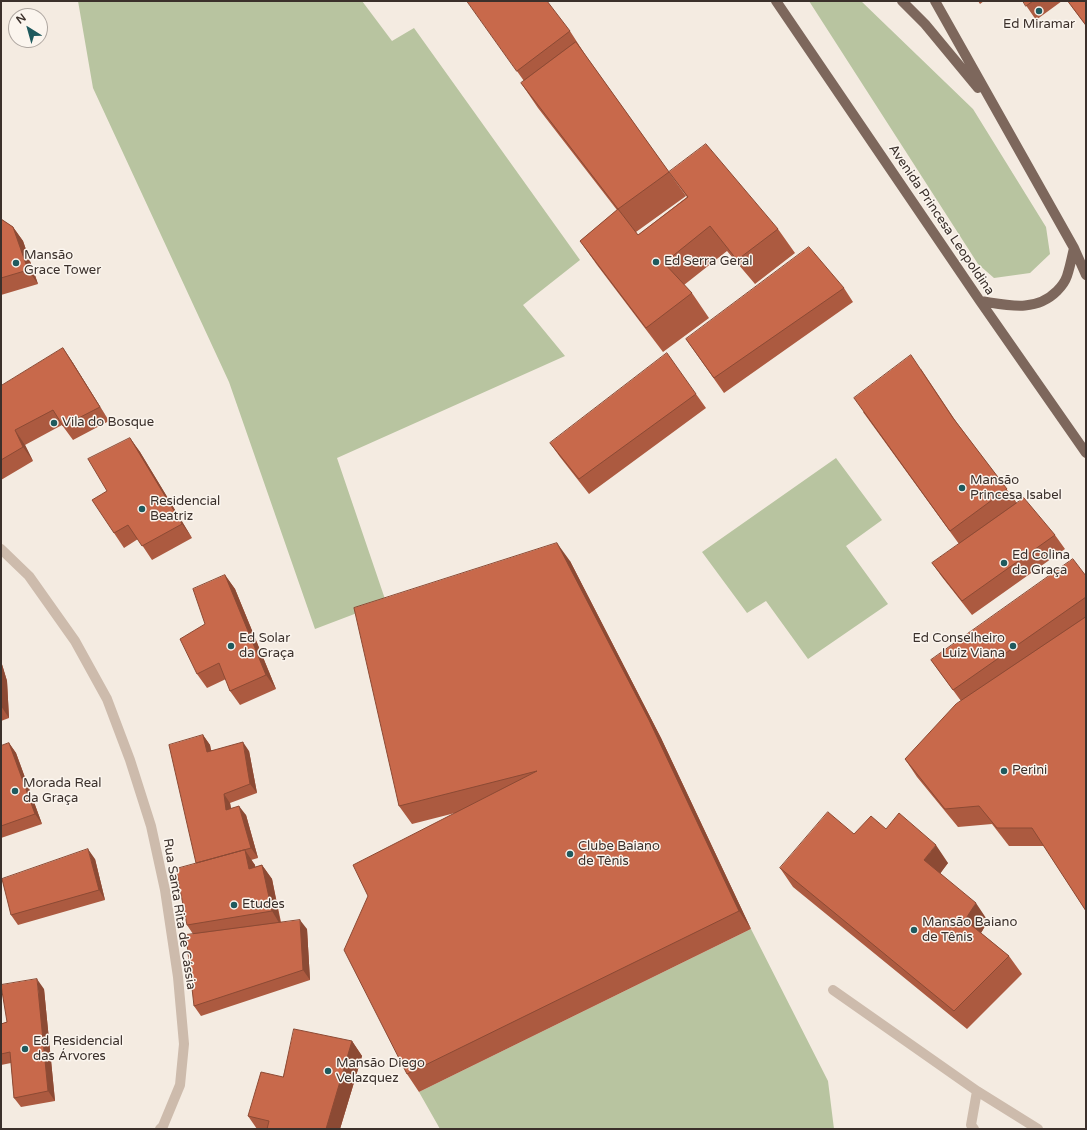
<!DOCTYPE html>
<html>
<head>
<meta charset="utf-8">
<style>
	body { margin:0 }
	#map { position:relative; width:1087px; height:1130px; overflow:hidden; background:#f4ebe1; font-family:"Varela Round",sans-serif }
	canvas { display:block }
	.frame { position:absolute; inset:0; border:2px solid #3b302b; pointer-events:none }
	.north { position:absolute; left:8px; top:8px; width:40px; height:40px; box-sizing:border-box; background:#fbf5ee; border:1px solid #aea6a0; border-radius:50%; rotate:323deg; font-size:11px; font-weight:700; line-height:16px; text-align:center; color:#3b302b }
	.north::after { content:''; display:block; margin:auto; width:14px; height:18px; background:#1f5a5e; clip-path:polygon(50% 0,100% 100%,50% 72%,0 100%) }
</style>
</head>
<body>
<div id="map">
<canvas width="1087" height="1130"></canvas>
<div class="frame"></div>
<div class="north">N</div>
</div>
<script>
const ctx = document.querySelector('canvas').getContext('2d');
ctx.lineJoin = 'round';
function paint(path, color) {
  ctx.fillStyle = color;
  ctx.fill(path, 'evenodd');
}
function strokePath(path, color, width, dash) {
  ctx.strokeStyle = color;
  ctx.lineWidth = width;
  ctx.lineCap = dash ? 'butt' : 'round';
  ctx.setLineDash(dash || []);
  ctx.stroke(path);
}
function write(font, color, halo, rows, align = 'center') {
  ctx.font = font + ' "Varela Round",sans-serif';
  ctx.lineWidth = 3;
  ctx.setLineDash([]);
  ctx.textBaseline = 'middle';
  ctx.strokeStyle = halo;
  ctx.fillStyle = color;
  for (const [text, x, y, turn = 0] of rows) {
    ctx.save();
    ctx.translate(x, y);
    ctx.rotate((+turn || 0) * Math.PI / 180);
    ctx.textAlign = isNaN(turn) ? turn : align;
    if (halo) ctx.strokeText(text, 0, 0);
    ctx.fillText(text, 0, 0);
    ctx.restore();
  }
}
paint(new Path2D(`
	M78 1H362L392 41 414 28 580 260 523 305 565 356 337 458 386 602 315 629 229 382 93 88Z
	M809 1H861L973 109 1046 227 1050 254 1030 273 994 278 978 264Z
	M836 458 882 520 846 546 888 604 808 659 766 601 747 613 702 552Z
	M751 929 828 1081 834 1129H440L419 1092Z`), '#b8c4a0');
strokePath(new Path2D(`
	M1 549 29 576 75 641 107 699 130 760 151 826 165 890 178 977 184 1044 180 1085 163 1126 160 1129
	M833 990 977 1091 1038 1129
	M974 1129 971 1125 977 1091`), '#cdbbac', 10);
strokePath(new Path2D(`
	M776 1 980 301 1086 453
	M902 1 925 24 978 88
	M935 1 1074 248 1086 275
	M980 301C1007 305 1035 313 1057 291 1061 287 1065 282 1067 276 1070 267 1072 257 1074 248`), '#7d675c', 10);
paint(new Path2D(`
	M467 1 570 31 586 56 686 196 636 232 638 235 687 197 669 172 778 229 795 253 755 284 727 251 684 285 692 293 709 318 663 352 597 265 580 241 617 210 538 108 521 83 524 81Z
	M978 1H984L980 4Z
	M1023 1H1062L1036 20Z
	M1068 1H1086V26L1072 7Z
	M1 219 13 227 23 241 38 284 1 295Z
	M844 288 853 302 724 393 686 339Z
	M63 348 73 363 109 421 73 440 62 425 25 445 33 461 1 480V386Z
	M921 369 957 423 1017 503 1055 535 1065 549 972 615 942 577 932 563 959 544 863 412Z
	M696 394 706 408 589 494 560 457 550 443Z
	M130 438 140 452 192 538 152 560 138 539 124 548 114 533 107 491Z
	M570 561 661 738 751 929 419 1092 407 1074 455 813 412 824 399 806Z
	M225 575 235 589 276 689 240 705 230 691 226 679 207 688 197 674 205 624Z
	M1086 576V911L1044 846H1009L992 824 958 827 917 777 905 759 961 701 931 660Z
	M1 661 7 681 9 718 1 721Z
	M203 735 210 745 211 750 249 751 257 793 230 803 231 808 246 815 258 858 251 860 255 865V867L262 865 272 879 281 922 307 929 310 980 201 1016 194 1006 193 934 187 925 197 864 196 863Z
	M9 743 16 753 42 824 1 838V746Z
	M886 829 948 863 940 873 988 921 981 933 1009 956 1022 974 967 1029 793 887 780 868 854 834Z
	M95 859 105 900 18 925 11 915Z
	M44 989 55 1101 21 1107 14 1098 11 1063 1 1065V1024L7 1022Z
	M352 1041 362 1056 340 1129H257L248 1116 283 1077Z`), '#ac5a40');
paint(new Path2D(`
	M13 227 23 241 38 284 28 270Z
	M63 348 73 363 109 421 100 407Z
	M15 430 25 445 33 461 23 447Z
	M130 438 140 452 192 538 182 524Z
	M557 543 570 561 661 738 751 929 739 911Z
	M225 575 235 589 276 689 266 675Z
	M1 661 7 681 9 718 1 706Z
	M203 735 210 745 213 762 207 752Z
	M243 742 249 751 257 793 250 784Z
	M9 743 16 753 42 824 35 814Z
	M224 794 230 803 233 820 226 810Z
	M239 806 246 815 258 858 251 848Z
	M936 845 948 863 937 878 924 860Z
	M88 849 95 859 105 900 99 890Z
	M245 850 255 865 258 883 249 869Z
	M262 865 272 879 281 926 272 911Z
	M976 903 988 921 978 938 965 920Z
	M300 920 307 929 310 980 303 970Z
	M37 979 44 989 55 1101 48 1091Z
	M352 1041 362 1056 340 1129H326Z`), '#8c4a34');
const building = new Path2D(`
	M467 1H547L570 31 517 71Z
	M1023 1H1033L1026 6Z
	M1068 1H1086V25Z
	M576 42 669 172 618 209 521 83Z
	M706 144 778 229 737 260 710 226 664 263 692 293 646 328 580 241 618 209 638 235 688 197 669 172Z
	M1 219 13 227 28 270 1 278Z
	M809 247 844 288 714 378 686 339Z
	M63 348 100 407 63 426 53 410 15 430 23 447 1 460V386Z
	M667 353 696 394 579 479 550 443Z
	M911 355 953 418 1007 489 950 531 854 398Z
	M130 438 182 524 142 546 128 525 114 533 92 500 107 491 88 459Z
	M1024 498 1055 535 962 601 932 563Z
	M557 543 649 720 739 911 407 1074 344 950 368 896 353 865 537 771 399 806 354 608Z
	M1073 559 1086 576V597L953 690 931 660Z
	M225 575 266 675 230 691 219 663 197 674 180 639 205 624 193 589Z
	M1086 617V911L1032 828H997L979 806 945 809 905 759 956 704Z
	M203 735 207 752 243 742 250 784 224 794 226 810 239 806 251 848 196 863 169 745Z
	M9 743 35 814 1 826V746Z
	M828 812 854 834 871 816 886 829 899 813 936 845 924 860 976 903 965 920 1009 956 954 1011 780 868Z
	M88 849 99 890 11 915 2 879Z
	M245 850 249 869 262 865 272 911 187 925 176 869Z
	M300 920 303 970 194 1006 186 935Z
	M37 979 48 1091 14 1098 10 1052 1 1054V1024L7 1022 1 985Z
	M294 1029 352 1041 326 1129H267L269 1121 248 1116 261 1072 283 1077Z`);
paint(building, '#c8694b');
strokePath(building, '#8c4a34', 1);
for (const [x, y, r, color] of [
	[1039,11,4,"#1f5a5e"],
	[656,262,4,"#1f5a5e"],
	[16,263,4,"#1f5a5e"],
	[54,423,4,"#1f5a5e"],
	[962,488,4,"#1f5a5e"],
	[142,509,4,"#1f5a5e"],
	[1004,563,4,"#1f5a5e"],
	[231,646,4,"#1f5a5e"],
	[1013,646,4,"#1f5a5e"],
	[1004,771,4,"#1f5a5e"],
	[15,791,4,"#1f5a5e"],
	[570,854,4,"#1f5a5e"],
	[234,905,4,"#1f5a5e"],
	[914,930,4,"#1f5a5e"],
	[25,1049,4,"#1f5a5e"],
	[328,1071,4,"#1f5a5e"]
]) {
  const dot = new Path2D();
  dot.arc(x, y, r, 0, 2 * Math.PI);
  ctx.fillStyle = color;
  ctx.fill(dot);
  strokePath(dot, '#fbf5ee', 1.5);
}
write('13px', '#3b302b', '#fbf5ee', [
	["Ed Miramar",1039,25,"center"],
	["Mansão",24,256],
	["Grace Tower",24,271],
	["Ed Serra Geral",664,262],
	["Vila do Bosque",62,423],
	["Mansão",970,481],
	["Princesa Isabel",970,496],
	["Residencial",150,502],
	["Beatriz",150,517],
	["Ed Colina",1012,556],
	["da Graça",1012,571],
	["Ed Solar",239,639],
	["da Graça",239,654],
	["Ed Conselheiro",1005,639,"right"],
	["Luiz Viana",1005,654,"right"],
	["Perini",1012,771],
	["Morada Real",23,784],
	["da Graça",23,799],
	["Clube Baiano",578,847],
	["de Tênis",578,862],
	["Etudes",242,905],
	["Mansão Baiano",922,923],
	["de Tênis",922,938],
	["Ed Residencial",33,1042],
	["das Árvores",33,1057],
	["Mansão Diego",336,1064],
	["Velazquez",336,1079]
], 'left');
write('13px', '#3b302b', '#fbf5ee', [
	["Avenida Princesa Leopoldina",941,220,56],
	["Rua Santa Rita de Cássia",179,914,81]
]);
</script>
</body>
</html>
